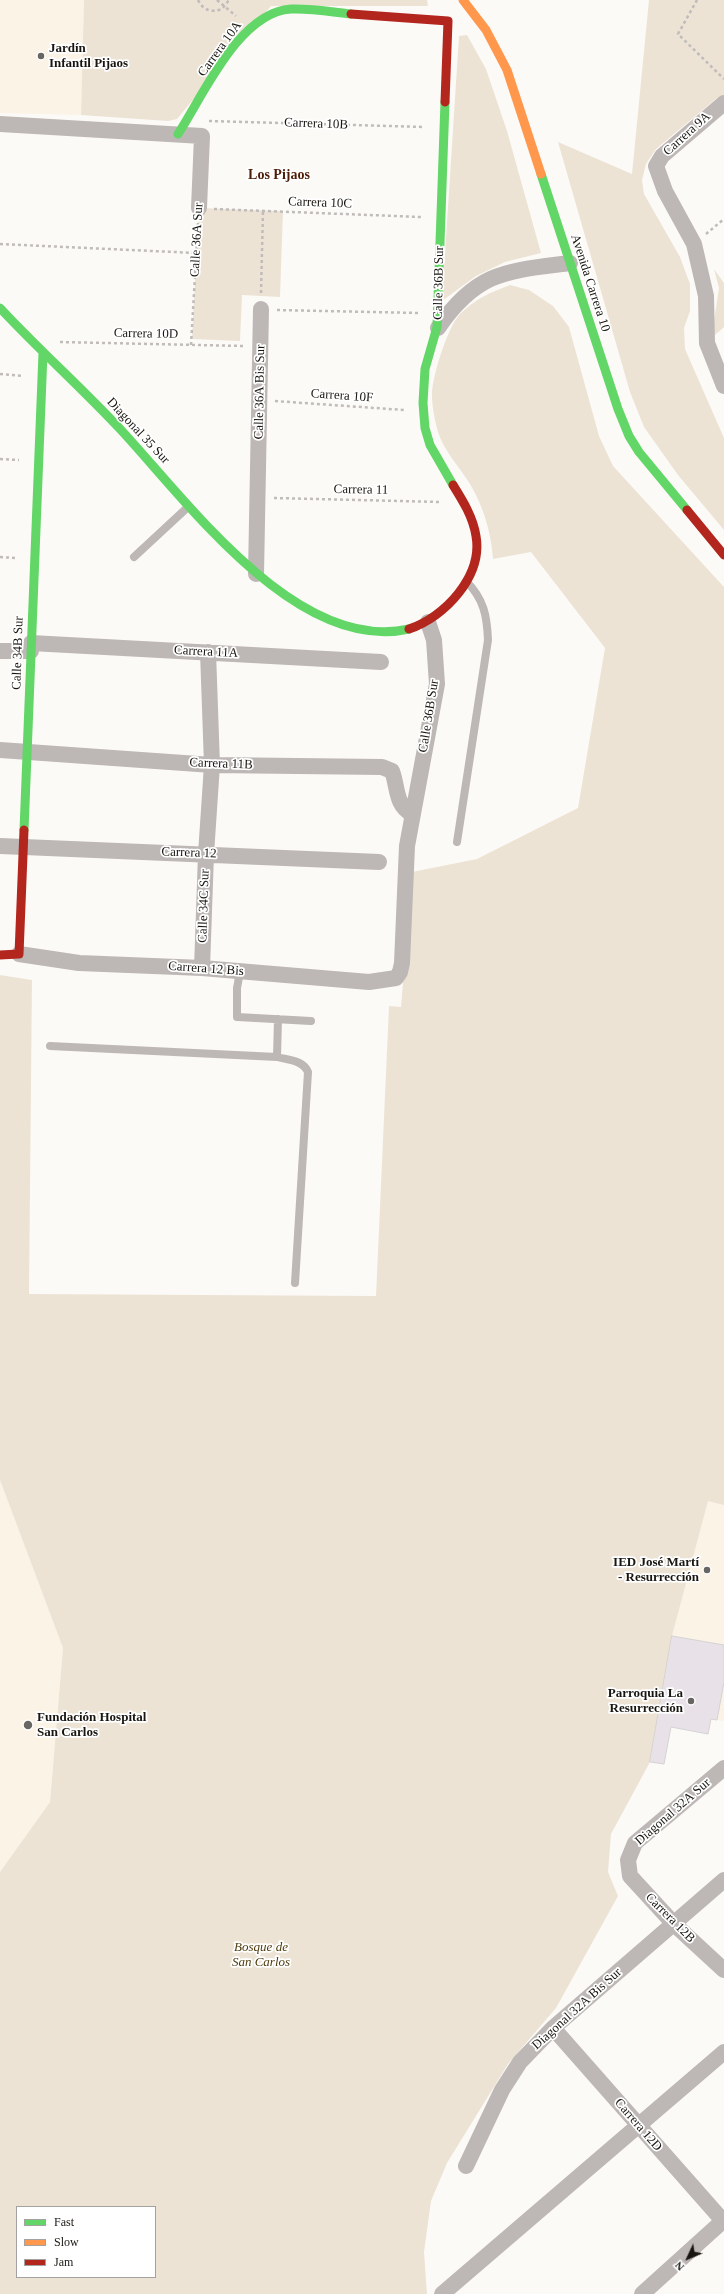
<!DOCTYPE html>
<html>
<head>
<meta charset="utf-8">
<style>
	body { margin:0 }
	#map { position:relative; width:724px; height:2294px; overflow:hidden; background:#fcfaf7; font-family:"Times New Roman",serif }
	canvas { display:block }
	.legend { position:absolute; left:16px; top:2206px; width:140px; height:72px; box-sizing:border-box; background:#fff; border:1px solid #a3a2a0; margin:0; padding:5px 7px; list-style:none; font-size:12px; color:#191611 }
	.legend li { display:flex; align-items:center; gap:8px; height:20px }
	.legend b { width:20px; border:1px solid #a3a2a0 }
	.north { position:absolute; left:668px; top:2238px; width:40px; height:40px; -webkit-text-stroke:3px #fff; paint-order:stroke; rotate:226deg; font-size:11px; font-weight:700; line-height:16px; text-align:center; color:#191611 }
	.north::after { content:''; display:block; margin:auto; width:14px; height:18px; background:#191611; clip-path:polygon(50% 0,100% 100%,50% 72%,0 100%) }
</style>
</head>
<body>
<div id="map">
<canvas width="724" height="2294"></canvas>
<ul class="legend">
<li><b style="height:5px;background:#63d668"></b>Fast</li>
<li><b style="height:5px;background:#ff974d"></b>Slow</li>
<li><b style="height:5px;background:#b3261e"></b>Jam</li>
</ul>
<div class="north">N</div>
</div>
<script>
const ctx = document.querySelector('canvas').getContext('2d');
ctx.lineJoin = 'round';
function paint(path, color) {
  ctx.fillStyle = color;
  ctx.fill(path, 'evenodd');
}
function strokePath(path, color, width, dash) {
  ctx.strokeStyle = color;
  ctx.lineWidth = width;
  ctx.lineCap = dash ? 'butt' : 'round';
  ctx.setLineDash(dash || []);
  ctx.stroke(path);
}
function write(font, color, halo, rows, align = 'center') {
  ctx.font = font + ' "Times New Roman",serif';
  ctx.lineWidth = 3.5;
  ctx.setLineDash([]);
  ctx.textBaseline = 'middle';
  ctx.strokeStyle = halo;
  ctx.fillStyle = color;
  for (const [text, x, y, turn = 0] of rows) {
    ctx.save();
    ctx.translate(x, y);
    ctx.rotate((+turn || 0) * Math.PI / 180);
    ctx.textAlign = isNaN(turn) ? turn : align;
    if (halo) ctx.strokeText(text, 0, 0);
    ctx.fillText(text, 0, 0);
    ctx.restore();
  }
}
paint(new Path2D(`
	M0 0H84L81 115 0 113Z
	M0 1480 63 1648 50 1802 0 1872Z
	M708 1500 724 1505V1645L672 1636Z
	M724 1682V1721L717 1720Z`), '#faf3e6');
paint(new Path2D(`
	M84 0H427L428 6H271L177 119 168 121 81 115Z
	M649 0H724V96L717 98 656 149 646 164 642 180 644 194 680 257 690 284V311L684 328 685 349 724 438V530L678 475 644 427 630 392 558 142 632 174Z
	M467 35 486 69 507 131 541 253 505 262 476 276 442 301 459 36Z
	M199 208 283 211 280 297 242 295 240 341 192 339Z
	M714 269 724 283V327L715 335 713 327 719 288Z
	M510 285 529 290 553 306 569 327 599 436 613 466 724 587V1505L708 1501 672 1636 650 1762 611 1834 608 1872 618 1896 556 2008 508 2064 447 2163 431 2201 424 2252 427 2294H0V1872L50 1802 63 1648 0 1480V975L32 980 29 1294 376 1296 389 1006 401 1007 412 872 477 859 578 808 605 648 531 552 493 559C491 532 484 508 470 484 460 468 444 451 438 432 435 421 432 407 432 396 431 379 448 326 460 314 475 299 491 292 510 285ZM17 2207H155V2277H17Z`), '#ece3d4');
const building = new Path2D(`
	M672 1636 724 1645V1682L717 1720 711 1719 708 1734 671 1727 664 1764 650 1762Z`);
paint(building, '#e8e2e8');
strokePath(building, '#d4d2d3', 1);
strokePath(new Path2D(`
	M198 0C203 10 211 13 222 9L229 0
	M217 0 236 16
	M697 0 678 34 724 79
	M209 121 424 127
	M214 209 421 217
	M706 234 724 219
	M0 244 196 253
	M261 293 263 211
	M277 310 418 313
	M60 342 244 346
	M191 345 198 223
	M0 374 23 376
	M275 401 404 410
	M0 459 19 460
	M274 498 441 502
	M0 557 15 558`), '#c0bcbb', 2.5, [3, 3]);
strokePath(new Path2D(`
	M134 557 189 506
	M457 842 488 640C487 616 484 599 466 581
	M240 972 237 988V1017L311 1021
	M50 1046 277 1057C288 1060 303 1060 308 1072L295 1283
	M277 1057 278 1019`), '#bdb7b6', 8);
strokePath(new Path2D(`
	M724 103 662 156 656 166 665 191 694 244 706 296 707 343 724 386
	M0 124 202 136 199 208
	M438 328C477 271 507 271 570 263
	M256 574 261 309
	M31 643 381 662
	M0 651H31
	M0 750 212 765 382 767 392 771C398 787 395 805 412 814
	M0 846 379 862
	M19 954 79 963 202 968 369 982 396 978 400 972 402 963 407 846 437 684 434 640 428 622
	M202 968 206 854 212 765 208 652
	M724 1768 635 1843 628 1860 630 1876 674 1924 724 1970
	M553 2028 724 2222
	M466 2166 502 2090 520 2062 553 2028 724 1880
	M442 2294 724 2052
	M642 2294 724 2220`), '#bdb7b6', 16);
strokePath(new Path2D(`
	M445 102 437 327 425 369 423 403 425 428 430 445 453 485
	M178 134C203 96 239 12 291 9 310 8 332 12 351 14
	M541 174 618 409 629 436 639 452 687 510
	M0 308C39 350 82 388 121 430 187 501 297 654 409 629
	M24 830 43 353`), '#63d668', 9);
strokePath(new Path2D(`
	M463 0 486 30 507 70 541 174`), '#ff974d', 9);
strokePath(new Path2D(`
	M351 14 448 21 445 102
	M687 510 724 555
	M409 629C445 617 483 576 476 536 473 517 463 501 453 485
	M0 955 19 954 24 830`), '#b3261e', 9);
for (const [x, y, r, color] of [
	[41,56,4,"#686662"],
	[707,1570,4,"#686662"],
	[691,1701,4,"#686662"],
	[28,1725,5,"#686662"]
]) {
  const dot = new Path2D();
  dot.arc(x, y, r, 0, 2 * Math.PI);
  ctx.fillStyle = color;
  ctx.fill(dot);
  strokePath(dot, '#fff', 1.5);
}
write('bold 13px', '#191611', '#fff', [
	["Jardín",49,49],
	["Infantil Pijaos",49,64],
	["IED José Martí",699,1563,"right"],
	["- Resurrección",699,1578,"right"],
	["Parroquia La",683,1694,"right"],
	["Resurrección",683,1709,"right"],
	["Fundación Hospital",37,1718],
	["San Carlos",37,1733]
], 'left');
write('13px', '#191611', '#fff', [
	["Carrera 10A",220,49,-54],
	["Carrera 10B",316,124,2],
	["Carrera 9A",687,134,-42],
	["Carrera 10C",320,203,2],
	["Calle 36A Sur",197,240,-87],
	["Calle 36B Sur",439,283,-89],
	["Avenida Carrera 10",590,283,72],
	["Carrera 10D",146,334,1],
	["Calle 36A Bis Sur",260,392,-89],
	["Carrera 10F",342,396,4],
	["Diagonal 35 Sur",138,431,47],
	["Carrera 11",361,490,1],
	["Carrera 11A",206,652,3],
	["Calle 34B Sur",18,653,-88],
	["Calle 36B Sur",429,716,-81],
	["Carrera 11B",221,764,2],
	["Carrera 12",189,853,2],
	["Calle 34C Sur",204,906,-88],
	["Carrera 12 Bis",206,969,4],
	["Diagonal 32A Sur",673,1812,-41],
	["Carrera 12B",670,1918,45],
	["Diagonal 32A Bis Sur",577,2009,-42],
	["Carrera 12D",638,2125,49]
]);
write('italic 13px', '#4e3a0c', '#fff', [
	["Bosque de",261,1948],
	["San Carlos",261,1963]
]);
write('bold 14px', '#4e1d09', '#fff', [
	["Los Pijaos",279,175]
]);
</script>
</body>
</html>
